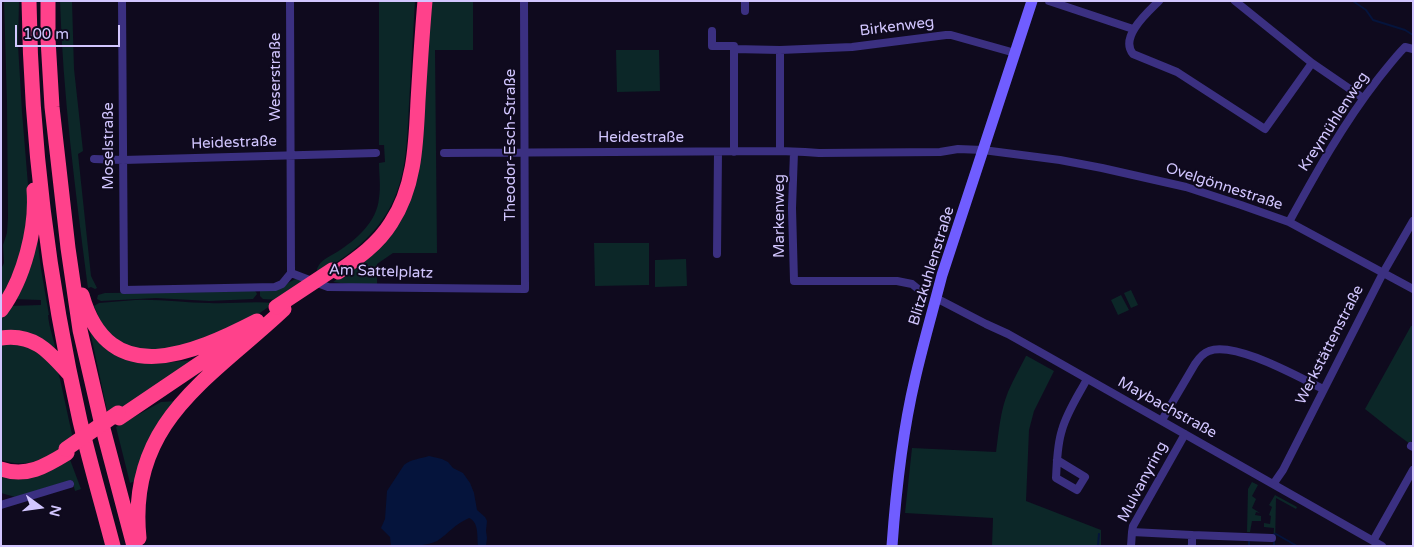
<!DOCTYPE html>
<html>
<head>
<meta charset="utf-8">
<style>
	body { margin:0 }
	#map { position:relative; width:1414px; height:547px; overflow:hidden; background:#0f0a1e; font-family:"Varela Round",sans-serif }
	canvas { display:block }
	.frame { position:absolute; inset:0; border:2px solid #d2c6ff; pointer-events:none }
	.north { position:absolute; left:15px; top:482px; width:50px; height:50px; -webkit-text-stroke:4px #0f0a1e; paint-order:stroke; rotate:104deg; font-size:14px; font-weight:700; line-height:20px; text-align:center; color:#d2c6ff }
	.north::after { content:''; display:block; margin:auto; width:18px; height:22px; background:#d2c6ff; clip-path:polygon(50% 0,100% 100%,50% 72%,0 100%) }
	.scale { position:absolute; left:15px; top:25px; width:105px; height:22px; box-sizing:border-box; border:2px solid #d2c6ff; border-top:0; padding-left:6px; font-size:15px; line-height:18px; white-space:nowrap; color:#d2c6ff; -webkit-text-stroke:4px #0f0a1e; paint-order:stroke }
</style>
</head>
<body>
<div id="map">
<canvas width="1414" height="547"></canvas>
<div class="frame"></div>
<div class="north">N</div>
<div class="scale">100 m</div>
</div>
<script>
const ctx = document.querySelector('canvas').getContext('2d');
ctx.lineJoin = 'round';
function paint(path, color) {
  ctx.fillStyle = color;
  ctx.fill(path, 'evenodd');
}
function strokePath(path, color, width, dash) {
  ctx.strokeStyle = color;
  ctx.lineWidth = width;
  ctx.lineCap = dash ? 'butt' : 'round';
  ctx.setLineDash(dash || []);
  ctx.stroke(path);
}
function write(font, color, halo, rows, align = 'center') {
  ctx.font = font + ' "Varela Round",sans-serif';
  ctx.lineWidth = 4;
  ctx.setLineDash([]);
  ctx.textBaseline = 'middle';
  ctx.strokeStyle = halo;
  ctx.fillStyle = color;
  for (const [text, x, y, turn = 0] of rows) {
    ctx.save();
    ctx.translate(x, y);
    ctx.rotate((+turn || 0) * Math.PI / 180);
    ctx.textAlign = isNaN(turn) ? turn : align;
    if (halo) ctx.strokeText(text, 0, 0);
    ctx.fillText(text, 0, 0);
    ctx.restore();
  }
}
paint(new Path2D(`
	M4 1H19L18 45 22 112 29 197 23 251 1 299V269L4 263 3 245 7 233 8 218 7 102Z
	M60 1H72L74 69 83 151 78 154 91 276 97 288 95 289 91 287 88 288 87 281C75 188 63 95 60 1Z
	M379 1H415C413 36 411 70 409 104 407 140 407 179 388 211 371 240 346 257 318 274L317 269C320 260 329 257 337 252 356 240 377 222 379 198 381 187 379 174 379 163L385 162 384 145H379Z
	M428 1H473V50H435L437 253H393L377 264V284H348L333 282 348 272 400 218Z
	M616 50H659L660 91 617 92Z
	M36 227 41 269 49 315H48C49 328 54 339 56 352L1 333V317L9 306 41 305V300L13 299Z
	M594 243H649V285L595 286Z
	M686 259 687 286 655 287V260Z
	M299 278 308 281 279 300 263 299 260 296V291C267 291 274 291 280 288 287 284 292 280 299 278Z
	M254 290 256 292 257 294 253 299 209 301 156 298 101 301 97 299 98 295 105 293 210 292Z
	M1131 290 1138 305 1131 308 1124 293Z
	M1121 295 1129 310 1118 315 1111 300Z
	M135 300C160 299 184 303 209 303 231 304 252 301 274 303L247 322 174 349 137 350 106 334 94 306 99 303Z
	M1411 326H1413V439L1410 444 1394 432 1365 409Z
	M90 331 150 364 194 360 123 409 108 415Z
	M19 340 55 363 60 379 73 439C49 456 33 470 1 460V342Z
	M1026 356H1027L1054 371 1034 411 1029 430 1026 501 1101 530V546H992L993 518 905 513 912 448 996 452C999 431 1000 412 1008 392 1013 380 1020 368 1026 356Z
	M177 401 135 481 130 483 116 427 161 402Z
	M69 457 81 489 75 491 72 480 15 497 1 493V473Z
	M1252 482 1258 485 1252 496 1256 499 1252 508 1260 513 1256 512 1255 515 1261 516V521H1252L1250 532H1247L1248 489Z
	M1275 495 1297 507 1296 509 1276 498 1275 546H1273L1274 528 1264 527V523L1270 524 1271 516 1269 515 1272 507 1269 505Z`), '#0c2728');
paint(new Path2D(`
	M429 456 442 459 448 462 453 468 463 473 470 483 474 493 477 510 485 517 487 521 486 531 487 538 486 546H478C477 536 479 522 469 518 455 524 449 533 437 541 424 547 406 546 391 546L390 537 381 528 385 519 387 491 404 465C411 459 420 459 429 456Z`), '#05143c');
strokePath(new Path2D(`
	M1353 1 1366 10 1373 20 1405 30 1413 35
	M1274 536V534H1276L1297 546
	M1098 546 1099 534
	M1188 546V545
	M1249 546V541
	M1274 546V540`), '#05143c', 2);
strokePath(new Path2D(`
	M122 1 124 290 275 287 282 284 291 273
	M290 1 291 273
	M745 1V11
	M1049 1 1133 29
	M1159 1C1148 12 1119 37 1133 54L1177 72 1265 129 1312 63
	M1235 1 1312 63 1363 98
	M712 31V46H734V49L780 50 852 47 946 35H951L1015 53
	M734 49V152
	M780 151V50
	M794 152 792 208 794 281H897L912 284 923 293
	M444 153 780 151 805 152 819 153 940 152 958 149 983 150 1060 160 1102 168 1186 187 1241 205 1289 222 1413 289
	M94 159 123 160 376 153
	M1289 222C1316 173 1343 124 1378 79 1387 68 1395 57 1405 47L1413 49
	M717 254 718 152
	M291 273 328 287 525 289 524 1
	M936 298 986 324 1008 334 1049 357 1382 546
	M1162 420 1195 364C1199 358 1203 353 1209 351 1235 341 1298 377 1323 389
	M1411 446 1413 447
	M1057 460 1085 477 1077 490 1056 478C1057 462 1057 445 1062 430 1067 412 1078 396 1087 379
	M1274 483 1283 470 1383 273 1413 221
	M1 505 70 484
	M1132 532 1192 535V546
	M1192 535 1272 538
	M1373 541 1413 470
	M1131 546 1132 532 1133 526 1185 434`), '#3b3081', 8);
strokePath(new Path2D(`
	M892 546C896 490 902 434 915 379 923 344 933 310 942 275L1032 1`), '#705dff', 11);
strokePath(new Path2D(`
	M29 1C31 142 49 284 80 421 90 463 102 504 113 546
	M48 1V39L52 107 68 248 80 330 102 425 134 546
	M338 272C358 258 378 244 391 223 415 187 416 143 418 101 420 68 422 34 425 1
	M82 295C109 391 193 354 257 321
	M1 310C24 279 37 228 34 190
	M1 338C35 333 50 353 70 375
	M119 418 236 339
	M1 469C26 478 46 466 67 453
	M139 538C127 421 211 378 284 309`), '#ff418b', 15);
strokePath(new Path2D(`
	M276 307 332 270
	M66 449 118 413`), '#ff418b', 15);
write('15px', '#d2c6ff', '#0f0a1e', [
	["Birkenweg",897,27,-7],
	["Weserstraße",276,77,-90],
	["Kreymühlenweg",1334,122,-57],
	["Heidestraße",641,138],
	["Heidestraße",234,143,-2],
	["Theodor-Esch-Straße",511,145,-90],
	["Moselstraße",109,146,-90],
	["Ovelgönnestraße",1224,187,18],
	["Markenweg",780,216,-90],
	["Blitzkuhlenstraße",932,266,-73],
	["Am Sattelplatz",381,272,2],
	["Werkstättenstraße",1330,345,-63],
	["Maybachstraße",1167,408,29],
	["Mulvanyring",1143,482,-62]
]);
</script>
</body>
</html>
